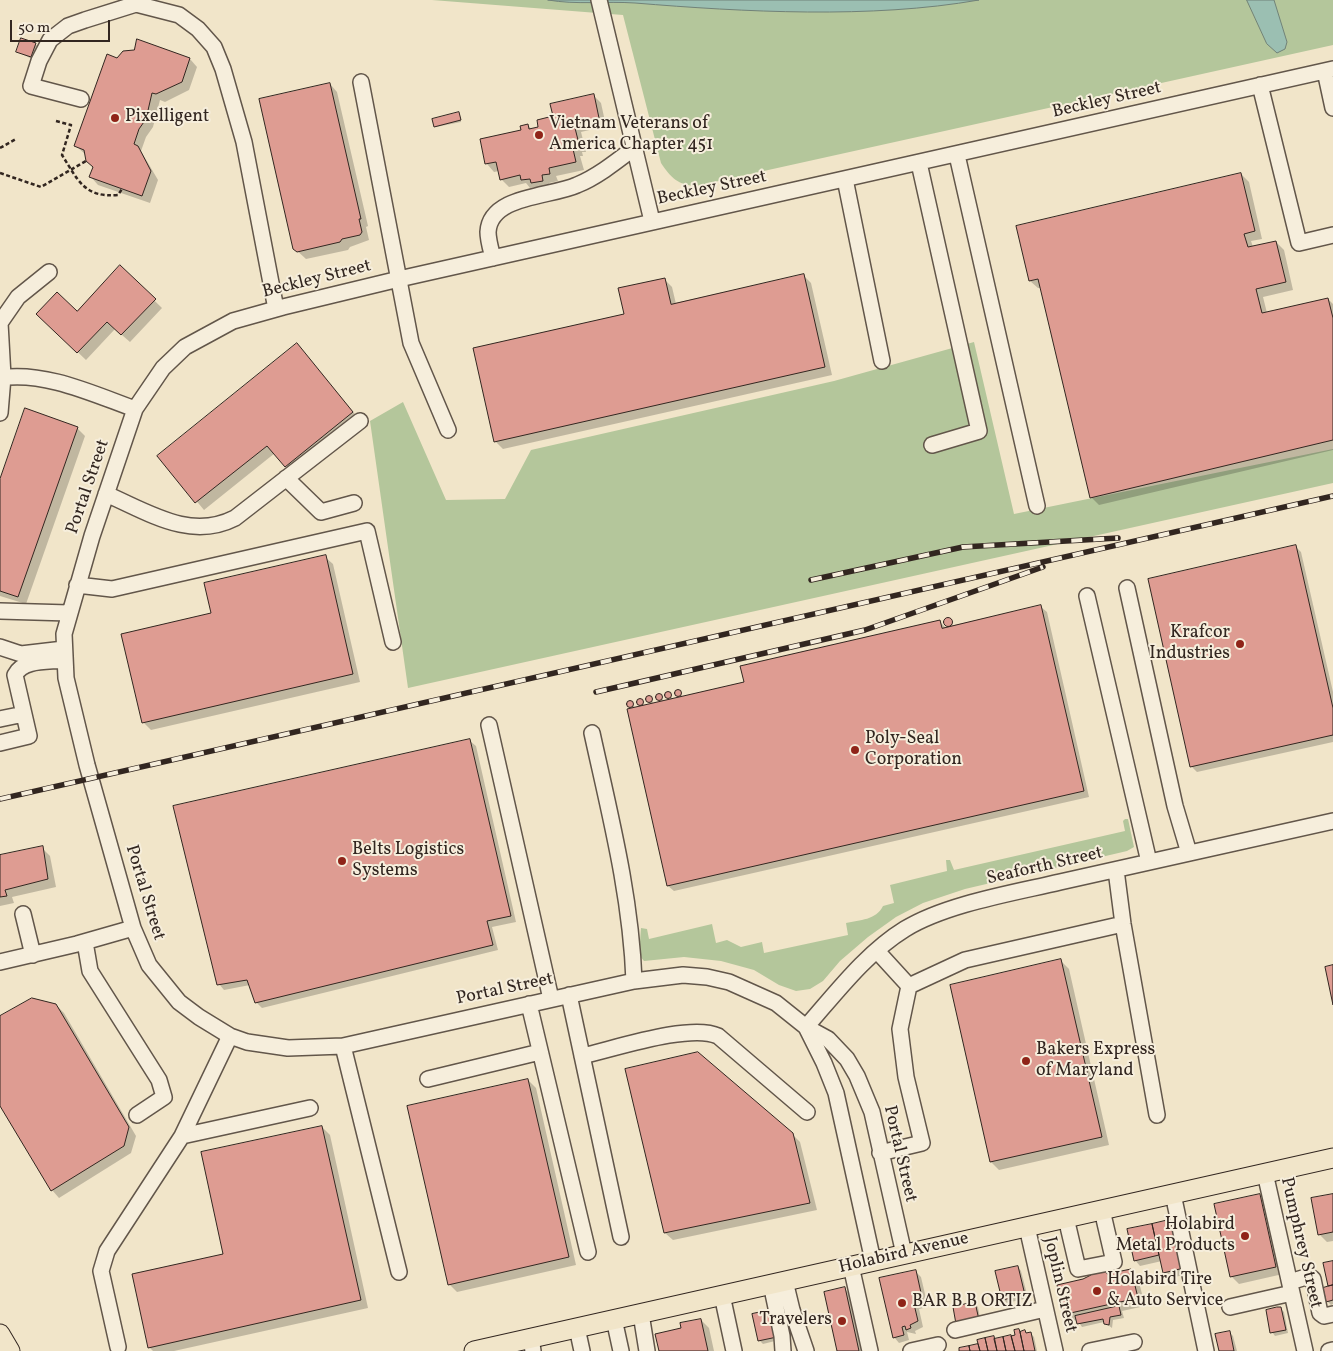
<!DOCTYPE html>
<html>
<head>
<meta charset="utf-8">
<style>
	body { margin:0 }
	#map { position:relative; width:1333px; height:1351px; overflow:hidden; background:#f1e5c9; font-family:Vollkorn,serif }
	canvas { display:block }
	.scale { position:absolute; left:10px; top:20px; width:100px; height:22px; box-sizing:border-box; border:2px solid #322620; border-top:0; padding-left:6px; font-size:15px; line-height:18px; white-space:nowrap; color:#322620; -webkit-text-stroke:4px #f6eedc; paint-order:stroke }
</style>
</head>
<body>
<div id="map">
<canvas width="1333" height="1351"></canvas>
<div class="scale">50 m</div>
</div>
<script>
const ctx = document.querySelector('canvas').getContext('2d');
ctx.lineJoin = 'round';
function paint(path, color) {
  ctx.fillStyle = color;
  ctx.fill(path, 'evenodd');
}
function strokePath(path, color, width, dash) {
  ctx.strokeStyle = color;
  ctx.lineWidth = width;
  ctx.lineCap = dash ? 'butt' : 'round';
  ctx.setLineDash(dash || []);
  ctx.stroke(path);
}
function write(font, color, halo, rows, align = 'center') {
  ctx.font = font + ' Vollkorn,serif';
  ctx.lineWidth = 4;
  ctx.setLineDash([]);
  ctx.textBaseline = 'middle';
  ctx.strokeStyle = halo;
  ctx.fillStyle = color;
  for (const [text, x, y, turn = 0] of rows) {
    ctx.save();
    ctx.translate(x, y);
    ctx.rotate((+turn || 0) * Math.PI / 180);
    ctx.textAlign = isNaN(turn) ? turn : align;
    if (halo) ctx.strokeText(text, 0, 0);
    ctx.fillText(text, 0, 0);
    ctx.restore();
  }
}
paint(new Path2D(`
	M432 0H1333V45L696 186C678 185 671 178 661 163L623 15Z
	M974 342 1014 514 1333 449V483L408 688 370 421 403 402 446 500 505 499 531 450 834 381Z
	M1125 819H1128L1134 847 1127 851 965 889 923 903 896 917 868 937 840 961 823 981 810 989 796 991 779 985 754 970 721 961 684 957 644 961 639 955 641 928 647 929 649 939 712 924 716 943 727 940 741 947 762 942 764 953 848 935 846 923C860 920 876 920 883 906L894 903 890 885 947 871 946 860H950L954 870 1125 831 1123 821Z`), '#b4c69b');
const water = new Path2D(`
	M548 0H979C871 19 744 12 635 3 606 1 576 5 548 0Z
	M1247 0H1274L1287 42 1285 49 1277 53 1267 44Z`);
paint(water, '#9bbfb2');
strokePath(water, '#718278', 1);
paint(new Path2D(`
	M35 44 39 47 34 60 18 52Z
	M117 59H190L197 67 189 90 165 102 160 100 153 127 146 137 141 151 158 180 150 203 98 185 91 177 94 167 86 155 76 146Z
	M330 84 337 92 368 226 366 227 369 240 350 247 348 250 306 259 294 248Z
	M593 95 601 103 606 126 581 132 586 152H582L583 156H580L584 170 556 176 558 181 549 183 551 188 540 191 535 187 530 188 526 183 509 187 501 179 499 171 494 172 487 164 482 140 523 131 528 125 532 130 540 128 554 117Z
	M460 115 461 122 436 127 434 120Z
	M1241 174 1249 182 1262 239 1251 241 1253 247 1276 242 1284 250 1293 290 1263 297 1267 313 1328 299 1333 304V450L1099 505 1091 497 1041 288H1038L1030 281Z
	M120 267 162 308 130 342 115 329 86 360 46 322 77 312Z
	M803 275 811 283 832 375 503 449 496 442 664 279 672 287 676 304Z
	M304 353 360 420 293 474 275 453 204 510 159 456Z
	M77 428 85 436 26 604 0 596V483Z
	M1295 546 1301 552 1333 692V742L1197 772 1192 767 1149 580Z
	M325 557 333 564 360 682 151 730 143 722 212 614Z
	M1041 607 1047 612 1089 797 674 891 668 886 628 710 632 709 629 703 632 702 635 708 641 707 638 702 642 700 644 706 651 705 647 699H652L653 704 661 702 657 697 660 695 664 702 671 700 666 694 669 693 673 700 680 698 676 692 681 693 682 698 746 683 940 622 946 628Z
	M946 620 953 623 952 626 945 625Z
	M470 741 476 746 516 922 492 927 498 950 262 1008 256 1002 250 985 224 990 219 984Z
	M42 848 50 856 56 887 12 897 14 903 0 906V857Z
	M1061 961 1069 969 1109 1145 999 1170 991 1162Z
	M56 1005 64 1013 136 1136 131 1153 59 1198 52 1190 0 1104V1017Z
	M528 1080 536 1088 576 1265 457 1292 449 1284Z
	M322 1127 330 1135 368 1308 174 1351H153L149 1347 225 1255Z
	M792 1134 800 1142 817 1210 673 1240 665 1233Z
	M1333 1195V1241L1327 1242 1320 1235Z
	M1260 1196 1268 1204 1283 1274 1239 1284 1231 1276Z
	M1173 1221 1189 1274 1170 1278 1164 1272 1162 1261 1140 1266 1135 1260Z
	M1333 1262V1304L1331 1305 1327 1301Z
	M1018 1267 1021 1271 1028 1298 1007 1303 1003 1299Z
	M1105 1270 1110 1275 1130 1270 1138 1278 1145 1306 1122 1311 1124 1318 1113 1320 1112 1328 1104 1322 1082 1327 1078 1321 1072 1320 1064 1312 1083 1280Z
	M915 1271 921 1277 928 1307 919 1309 923 1327 915 1331 916 1334 907 1332 909 1340 899 1343 894 1337Z
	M845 1289 850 1294 863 1351H838Z
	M975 1304 978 1307 981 1323 954 1308Z
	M1280 1308 1284 1312 1288 1333 1275 1336 1272 1332Z
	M770 1311 779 1340 763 1344 759 1340Z
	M701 1320 709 1328 714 1351H660L683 1329Z
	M1015 1332 1030 1333 1034 1337 1037 1351H961L960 1349 1016 1336Z
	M1229 1332 1233 1336 1237 1351H1220Z`), '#0003');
const building = new Path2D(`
	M21 38 36 43 31 57 16 52Z
	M137 39 190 58 182 82 156 94 152 93 146 119 139 129 134 144 138 146 151 171 142 196 89 177 93 167 86 161 84 150 74 146 107 54 117 58 123 51 134 50Z
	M330 83 361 219H359L362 232 360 235 342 239 340 242 297 252 293 249 259 99Z
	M594 94 599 118 574 124 579 144 575 145 576 148 573 149 576 162 549 168 550 174 542 175 543 181 531 183 530 179 521 180 520 175 500 180 496 162 485 164 480 139 521 130 520 126 528 124 529 129 538 127 537 120 553 116 550 104Z
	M459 112 461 120 434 127 432 119Z
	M1241 173 1255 231 1244 234 1248 247 1276 241 1286 282 1256 289 1262 313 1328 298 1333 318V440L1090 498 1038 279 1029 281 1016 226Z
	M120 265 156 299 121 335 107 322 77 353 36 314 57 292 77 311Z
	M804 274 825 367 494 442 473 348 624 314 618 288 665 278 671 304Z
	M297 343 353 412 285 467 267 446 195 503 157 456Z
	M25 408 78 427 18 597 0 591V479Z
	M1296 545 1333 708V735L1190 767 1148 579Z
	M326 555 353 674 142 723 121 634 211 613 204 583Z
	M1041 605 1084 791 667 886 627 709 744 682 740 666 940 620 942 628Z
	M943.5 622a4.5 4.5 0 1 1 9 0a4.5 4.5 0 1 1-9 0Z
	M674.5 693a3.5 3.5 0 1 1 7 0a3.5 3.5 0 1 1-7 0Z
	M664.5 695a3.5 3.5 0 1 1 7 0a3.5 3.5 0 1 1-7 0Z
	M655.5 697a3.5 3.5 0 1 1 7 0a3.5 3.5 0 1 1-7 0Z
	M645.5 699a3.5 3.5 0 1 1 7 0a3.5 3.5 0 1 1-7 0Z
	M636.5 702a3.5 3.5 0 1 1 7 0a3.5 3.5 0 1 1-7 0Z
	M626.5 704a3.5 3.5 0 1 1 7 0a3.5 3.5 0 1 1-7 0Z
	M470 739 511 916 487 921 493 945 255 1003 247 980 217 985 173 806Z
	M43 846 48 879 5 890 7 896 0 897V855Z
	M1061 959 1102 1137 990 1162 950 985Z
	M1333 965V1005L1325 967Z
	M32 998 56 1004 129 1127 124 1146 51 1191 0 1106V1016Z
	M698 1052 793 1133 810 1203 664 1233 625 1069Z
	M528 1079 569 1257 448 1285 407 1106Z
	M322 1126 361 1300 148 1348 132 1274 223 1254 201 1152Z
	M1260 1194 1276 1267 1230 1277 1214 1204Z
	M1333 1194V1232L1318 1235 1311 1198Z
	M1173 1219 1184 1268 1163 1273 1152 1224Z
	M1152 1224 1159 1255 1134 1261 1127 1229Z
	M1333 1261V1285L1328 1286 1323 1263Z
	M1018 1266 1025 1295 1002 1300 995 1271Z
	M1106 1269 1107 1274 1131 1269 1138 1298 1066 1314V1312L1063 1313 1057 1285 1083 1279 1091 1275V1272Z
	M916 1270 923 1302 914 1304 918 1321 910 1325 911 1328 906 1330 905 1326 902 1327 904 1335 893 1338 879 1278Z
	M1333 1285V1300L1326 1302 1323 1288Z
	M845 1287 859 1351H837L824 1292Z
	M975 1302 979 1320 956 1324 953 1307Z
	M1119 1306 1121 1315 1110 1317 1109 1325 1104 1324 1103 1319 1077 1324 1075 1316Z
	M1277 1307H1281L1286 1330 1270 1333 1266 1310Z
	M771 1310 777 1337 758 1341 752 1314Z
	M701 1319 708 1351H659L655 1334 681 1328 680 1323Z
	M1019 1329 1020 1332 1024 1351H1015L1011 1336 1015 1335 1014 1330Z
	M1025 1330 1026 1333 1031 1332 1035 1351H1024L1020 1332Z
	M1230 1331 1234 1351H1219L1215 1334Z
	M1011 1335 1015 1351H1006L1003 1337Z
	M994 1336 997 1351H988L985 1338Z
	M1003 1337 1006 1351H997L994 1339Z
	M985 1338 988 1351H980L977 1340Z
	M978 1344 980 1351H970L969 1346Z
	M969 1346 970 1351H959V1348Z`);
paint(building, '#de9c92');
strokePath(building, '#322620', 1);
const minor = new Path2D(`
	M599 0 652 221
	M1325 71 1333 108
	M361 82 411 343 448 430
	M1260 85 1299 243 1333 235
	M81 99 31 86 39 61 50 40 68 26 85 20 136 4 179 15 198 29 214 47 223 69 244 142 276 309
	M957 155 1037 506
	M919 163 979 431 932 445
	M845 179 882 361
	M493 258C491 250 488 240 488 232 490 195 551 197 577 185 597 177 617 161 634 148
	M0 323 3 377 0 413
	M0 323 18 297 49 272
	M0 378C45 371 93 394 135 409
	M286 478 321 512 354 503
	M106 494C148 512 190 541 235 518L360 421
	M77 585 112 589 367 531 393 642
	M1127 588 1175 806 1189 853
	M1087 596 1149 862
	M0 611 69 613
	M0 647 21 654 64 649
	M0 719 24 714
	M489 725 551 999
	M592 733C610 815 631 896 634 981
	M0 743 29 736 15 675C23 659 48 662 64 660
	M1116 870 1123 924 1157 1115
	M23 914 33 955
	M85 942 90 971 159 1080 164 1097 137 1115
	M877 951 909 986 900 1029 906 1077 922 1143 880 1153
	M0 962 77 944 133 928
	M909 986 965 960 1123 924
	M569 995 621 1237
	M529 1004 588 1252
	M806 1027C836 993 866 953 905 929 946 904 1013 893 1060 882 1151 862 1242 841 1333 821
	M806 1027 824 1063 836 1093 873 1261
	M343 1046 399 1272
	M582 1056C614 1049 690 1023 718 1036L807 1112
	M428 1079 540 1052
	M182 1136 310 1108
	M1265 1173 1305 1351
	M1173 1194 1206 1351
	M1066 1218 1078 1269 1114 1262 1102 1210
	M1027 1227 1055 1351
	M904 1254 872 1112 857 1076 847 1059 828 1039 806 1027 776 1003 729 982 707 977 683 975 634 981 343 1046 288 1048 247 1042 230 1036 199 1017 179 1002 149 965 133 928 87 765 66 678 64 634 92 536 135 409 163 368 185 347 233 321 283 307 399 279 1333 69
	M851 1266 870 1351
	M785 1281 792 1310 806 1351
	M1290 1282 1309 1276 1313 1279 1320 1313 1324 1316 1333 1314
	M771 1284 782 1336 783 1351
	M722 1295 734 1351
	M1230 1307 1292 1293
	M641 1314 647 1351
	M614 1319 621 1351
	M577 1328 582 1351
	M955 1330 1045 1309
	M531 1338 533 1351
	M118 1347 101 1271 107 1251 182 1136 230 1036
	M911 1351 938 1345
	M1090 1351 1134 1342
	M1329 1351 1333 1350`);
const major = new Path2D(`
	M0 1334 10 1351
	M474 1351 1333 1158`);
strokePath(minor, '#62564a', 18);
strokePath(major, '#322620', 21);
strokePath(new Path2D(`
	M56 121 71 125 62 155C78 180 84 198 118 195L122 189
	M0 148 16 139
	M0 173 41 187 86 161`), '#322620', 2.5, [4, 2.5]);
strokePath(minor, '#f6eedc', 15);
strokePath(major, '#f1e5c9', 19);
const rail = new Path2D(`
	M811 580 963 547 1118 538
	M596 692 865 630 1043 567
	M0 799 1333 496`);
strokePath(rail, '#322620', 5.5);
strokePath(rail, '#f6eedc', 4, [11]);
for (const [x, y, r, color] of [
	[115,118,5,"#8f2418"],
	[539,135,5,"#8f2418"],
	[1240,644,5,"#8f2418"],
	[855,750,5,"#8f2418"],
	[342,861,5,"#8f2418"],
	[1026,1061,5,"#8f2418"],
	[1245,1236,5,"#8f2418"],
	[1097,1291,5,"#8f2418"],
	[902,1303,5,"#8f2418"],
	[842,1321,5,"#8f2418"]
]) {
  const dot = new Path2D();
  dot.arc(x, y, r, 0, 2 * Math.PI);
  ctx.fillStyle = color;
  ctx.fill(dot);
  strokePath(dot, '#f6eedc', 2);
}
write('18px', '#322620', '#f6eedc', [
	["Beckley Street",1107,101,-13],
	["Beckley Street",712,189,-12],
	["Beckley Street",317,280,-14],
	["Portal Street",89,487,-71],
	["Seaforth Street",1045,867,-13],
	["Portal Street",144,893,73],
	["Portal Street",505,990,-12],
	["Portal Street",899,1154,77],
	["Pumphrey Street",1300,1243,77],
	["Holabird Avenue",904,1254,-13],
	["Joplin Street",1059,1285,77]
]);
write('18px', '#322620', '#f6eedc', [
	["Pixelligent",125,118],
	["Vietnam Veterans of",549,125],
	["America Chapter 451",549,146],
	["Krafcor",1230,634,"right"],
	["Industries",1230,655,"right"],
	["Poly-Seal",865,740],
	["Corporation",865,761],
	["Belts Logistics",352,851],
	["Systems",352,872],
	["Bakers Express",1036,1051],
	["of Maryland",1036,1072],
	["Holabird",1235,1226,"right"],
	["Metal Products",1235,1247,"right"],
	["Holabird Tire",1107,1281],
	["& Auto Service",1107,1302],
	["BAR B B ORTIZ",912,1303],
	["Travelers",832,1321,"right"]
], 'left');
</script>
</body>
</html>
